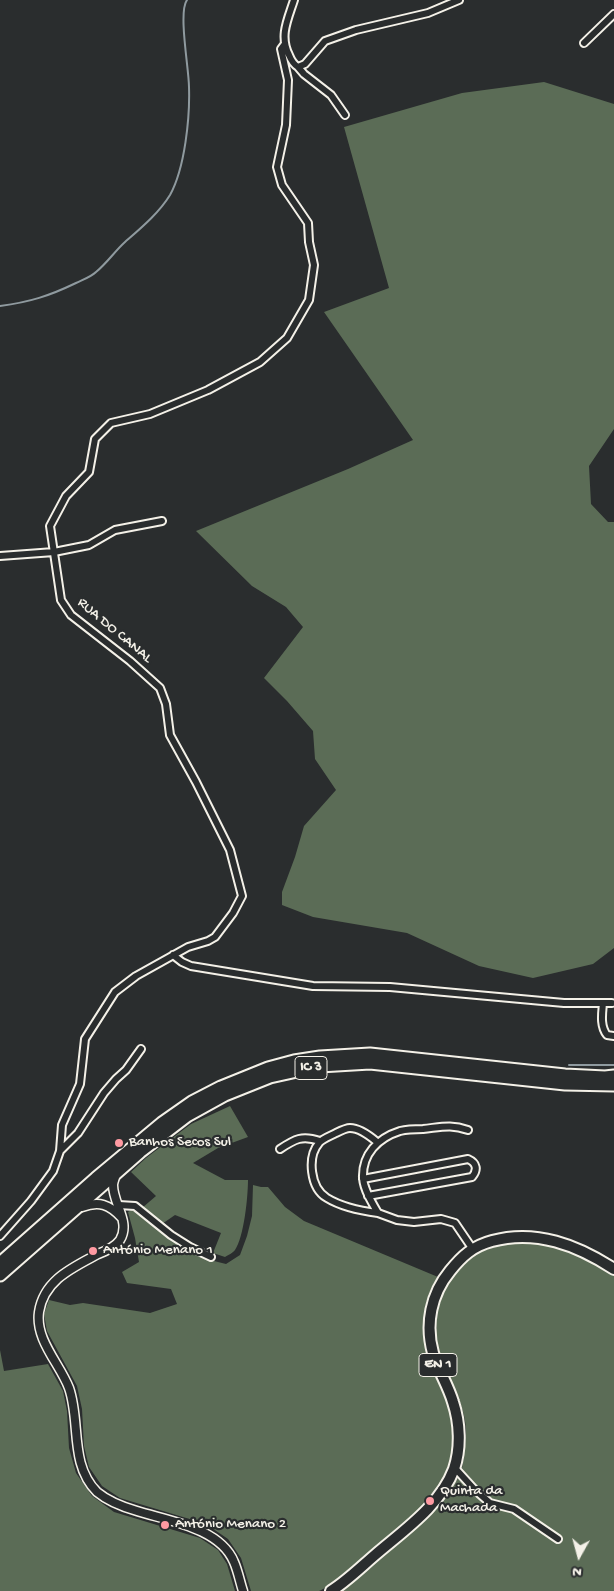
<!DOCTYPE html>
<html>
<head>
<meta charset="utf-8">
<style>
	body { margin:0 }
	#map { position:relative; width:614px; height:1591px; overflow:hidden; background:#2a2d2e; font-family:"Gochi Hand",sans-serif }
	canvas { display:block }
	.north { position:absolute; left:554px; top:1531px; width:50px; height:50px; -webkit-text-stroke:4px #2a2d2e; paint-order:stroke; rotate:187deg; font-size:14px; font-weight:700; line-height:20px; text-align:center; color:#f4f1e8 }
	.north::after { content:''; display:block; margin:auto; width:18px; height:22px; background:#f4f1e8; clip-path:polygon(50% 0,100% 100%,50% 72%,0 100%) }
</style>
</head>
<body>
<div id="map">
<canvas width="614" height="1591"></canvas>
<div class="north">N</div>
</div>
<script>
const ctx = document.querySelector('canvas').getContext('2d');
ctx.lineJoin = 'round';
function paint(path, color) {
  ctx.fillStyle = color;
  ctx.fill(path, 'evenodd');
}
function strokePath(path, color, width, dash) {
  ctx.strokeStyle = color;
  ctx.lineWidth = width;
  ctx.lineCap = dash ? 'butt' : 'round';
  ctx.setLineDash(dash || []);
  ctx.stroke(path);
}
function write(font, color, halo, rows, align = 'center') {
  ctx.font = font + ' "Gochi Hand",sans-serif';
  ctx.lineWidth = 4.5;
  ctx.setLineDash([]);
  ctx.textBaseline = 'middle';
  ctx.strokeStyle = halo;
  ctx.fillStyle = color;
  for (const [text, x, y, turn = 0] of rows) {
    ctx.save();
    ctx.translate(x, y);
    ctx.rotate((+turn || 0) * Math.PI / 180);
    ctx.textAlign = isNaN(turn) ? turn : align;
    if (halo) ctx.strokeText(text, 0, 0);
    ctx.fillText(text, 0, 0);
    ctx.restore();
  }
}
paint(new Path2D(`
	M544 82 614 104V429L589 466 591 504 608 522H614V948L593 964 533 978 479 966 407 933 313 917 282 905V892L295 857 304 826 336 790 315 759 313 731 287 701 264 678 303 627 286 607 252 586 196 531 348 469 413 440 324 312 389 288 344 127 462 93Z
	M230 1106 248 1137 218 1148 193 1163 225 1180H248C248 1197 244 1237 235 1250 233 1253 228 1255 225 1257L213 1253 221 1233 175 1215 162 1224 142 1208 156 1196 131 1172 146 1158 191 1124Z
	M253 1185 261 1187H268L285 1207 304 1221 438 1277C417 1306 423 1344 435 1375 441 1389 448 1403 452 1418 456 1439 452 1465 441 1484 427 1507 402 1525 382 1542 372 1550 327 1589 319 1591 313 1591 306 1591 300 1591 284 1591 267 1591 251 1591L241 1558 228 1539 206 1524 120 1498 102 1486 89 1467 84 1446 82 1409 77 1386 47 1331 44 1314 49 1300 70 1305 83 1303 150 1313 177 1304 171 1289 127 1283 122 1272 139 1262 135 1238 128 1212 134 1208 210 1260 226 1264 240 1255 247 1236 252 1216Z
	M511 1242C522 1242 535 1241 546 1243 570 1249 594 1262 614 1275V1591H339L424 1520C437 1507 456 1487 462 1468 464 1458 465 1445 466 1434 467 1404 446 1379 439 1351 430 1317 444 1273 474 1253 485 1246 499 1245 511 1242Z
	M0 1350 4 1371 48 1364 63 1391 67 1411 69 1448 76 1473 92 1496 114 1512 200 1538 218 1550 227 1564 235 1591H0Z`), '#5b6c56');
strokePath(new Path2D(`
	M0 306C30 302 49 296 76 283 82 280 91 277 96 272 107 263 115 251 125 242 141 228 159 213 170 195 185 168 190 117 189 87 189 69 178 12 187 0
	M569 1065H614`), '#8f9a9f', 2);
const minor = new Path2D(`
	M294 0C288 19 279 36 289 55 291 60 293 64 298 67L305 64 325 41 356 30 428 13 459 0
	M584 43 614 14
	M298 67 304 74 331 95 345 115
	M0 556 54 552 89 545 115 530 162 521
	M173 955 182 962 191 966 313 986 390 987 564 1003H612
	M603 1003C602 1014 600 1026 607 1035L614 1036
	M468 1130C451 1124 442 1127 423 1129 416 1129 408 1129 400 1131 378 1138 362 1154 363 1178 364 1190 372 1203 378 1213L397 1220 414 1222 441 1219 455 1223 472 1248
	M377 1142C370 1136 360 1128 350 1128 346 1128 340 1131 336 1133 331 1136 323 1138 319 1143 307 1157 310 1188 327 1198 340 1206 362 1211 378 1213
	M280 1149C295 1139 302 1135 320 1141
	M60 1151 78 1133 104 1093 116 1079 126 1070 141 1049
	M363 1179 468 1159C477 1163 478 1170 472 1177L368 1196
	M119 1205 135 1206 171 1235 190 1247 211 1257
	M0 1236 31 1201 53 1171 60 1151 62 1125 80 1084 85 1039 115 992 136 976 188 947 208 941 215 937 233 913 242 896 230 850 196 782 170 735 166 704 160 688 130 661 71 615 61 600 50 526 66 496 89 472 95 439 111 423 150 414 208 390 260 362 287 338 309 300 314 265 309 242 308 223 282 185 277 167 286 125 288 80 281 49 284 45
	M454 1467 474 1489 490 1503 514 1509 558 1539`);
const tertiary = new Path2D(`
	M116 1174C115 1178 113 1182 113 1185 113 1204 131 1222 120 1240 115 1247 106 1251 98 1254 72 1268 44 1280 39 1312 35 1340 60 1364 69 1388 81 1422 69 1464 97 1492 109 1502 123 1507 137 1511 169 1521 220 1528 234 1562 238 1571 240 1582 243 1591
	M82 1207C99 1201 109 1204 122 1218`);
const primary = new Path2D(`
	M331 1591C347 1581 361 1567 375 1555 404 1530 440 1506 454 1469 461 1448 460 1423 453 1402 448 1385 438 1370 433 1353 425 1324 431 1294 450 1271 462 1256 473 1246 492 1241 536 1229 577 1245 614 1269`);
const trunk = new Path2D(`
	M0 1263 96 1178 162 1123 192 1102 221 1087 268 1068 294 1061 320 1057 370 1054 565 1075 605 1077 614 1076
	M0 1275 140 1152 187 1116 225 1095 270 1077 320 1066 370 1063 565 1084 614 1085`);
strokePath(minor, '#f4f1e8', 10);
strokePath(tertiary, '#f4f1e8', 11);
strokePath(primary, '#f4f1e8', 14);
strokePath(trunk, '#f4f1e8', 15);
strokePath(minor, '#2a2d2e', 6);
strokePath(tertiary, '#2a2d2e', 8);
strokePath(primary, '#2a2d2e', 10);
strokePath(trunk, '#2a2d2e', 11);
for (const [x, y, r, color] of [
	[119,1143,5,"#ff9aa2"],
	[93,1251,5,"#ff9aa2"],
	[430,1501,5,"#ff9aa2"],
	[165,1525,5,"#ff9aa2"]
]) {
  const dot = new Path2D();
  dot.arc(x, y, r, 0, 2 * Math.PI);
  ctx.fillStyle = color;
  ctx.fill(dot);
  strokePath(dot, '#2a2d2e', 2);
}
for (const [x, y, w] of [
	[311,1068,32],
	[438,1365,38]
]) {
  const box = new Path2D();
  box.roundRect(x - w / 2, y - 11.5, w, 23, 4);
  ctx.fillStyle = '#2a2d2e';
  ctx.fill(box);
  strokePath(box, '#f4f1e8', 1);
}
write('bold 14px', '#f4f1e8', null, [
	["IC 3",311,1068],
	["EN 1",438,1365]
]);
write('15px', '#f4f1e8', '#2a2d2e', [
	["RUA DO CANAL",114,631,40]
]);
write('15px', '#f4f1e8', '#2a2d2e', [
	["Banhos Secos Sul",129,1143],
	["António Menano 1",103,1251],
	["Quinta da",440,1492],
	["Machada",440,1509],
	["António Menano 2",175,1525]
], 'left');
</script>
</body>
</html>
